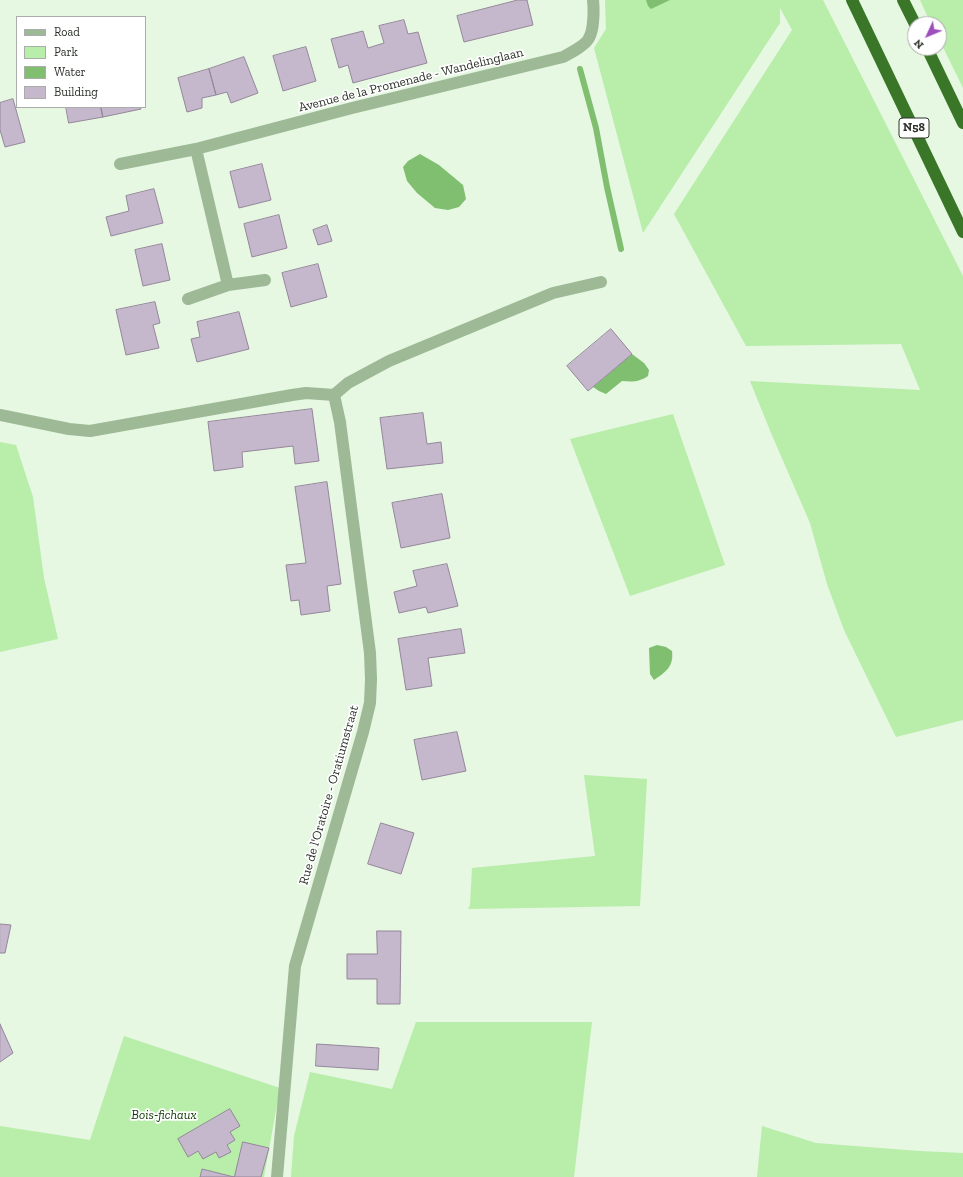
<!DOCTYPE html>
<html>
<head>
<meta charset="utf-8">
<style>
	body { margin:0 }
	#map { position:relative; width:963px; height:1177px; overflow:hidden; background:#e6f7e2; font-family:"Zilla Slab",serif }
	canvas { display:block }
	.legend { position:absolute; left:16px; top:16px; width:130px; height:92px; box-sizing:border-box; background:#fff; border:1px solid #abadaa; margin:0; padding:5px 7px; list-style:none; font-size:12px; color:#2c322a }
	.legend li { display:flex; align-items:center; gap:8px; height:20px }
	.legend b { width:20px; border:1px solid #abadaa }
	.north { position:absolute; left:907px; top:16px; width:40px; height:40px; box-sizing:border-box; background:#fff; border:1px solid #abadaa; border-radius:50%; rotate:226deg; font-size:11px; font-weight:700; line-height:16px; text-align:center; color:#2c322a }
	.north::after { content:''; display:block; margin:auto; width:14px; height:18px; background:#9e4dbd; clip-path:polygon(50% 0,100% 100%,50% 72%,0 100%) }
</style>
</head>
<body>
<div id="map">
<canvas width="963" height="1177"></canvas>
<ul class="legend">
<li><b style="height:5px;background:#9db996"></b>Road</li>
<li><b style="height:11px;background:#b8edaa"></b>Park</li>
<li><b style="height:11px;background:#7fbf6f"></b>Water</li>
<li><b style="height:11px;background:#c5b7cc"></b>Building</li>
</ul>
<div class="north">N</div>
</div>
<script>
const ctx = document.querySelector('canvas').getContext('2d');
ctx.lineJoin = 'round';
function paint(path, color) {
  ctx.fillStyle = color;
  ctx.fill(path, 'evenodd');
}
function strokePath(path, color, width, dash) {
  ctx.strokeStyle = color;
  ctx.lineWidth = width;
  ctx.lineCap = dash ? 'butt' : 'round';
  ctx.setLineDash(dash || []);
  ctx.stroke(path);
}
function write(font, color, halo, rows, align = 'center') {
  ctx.font = font + ' "Zilla Slab",serif';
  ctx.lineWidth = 3.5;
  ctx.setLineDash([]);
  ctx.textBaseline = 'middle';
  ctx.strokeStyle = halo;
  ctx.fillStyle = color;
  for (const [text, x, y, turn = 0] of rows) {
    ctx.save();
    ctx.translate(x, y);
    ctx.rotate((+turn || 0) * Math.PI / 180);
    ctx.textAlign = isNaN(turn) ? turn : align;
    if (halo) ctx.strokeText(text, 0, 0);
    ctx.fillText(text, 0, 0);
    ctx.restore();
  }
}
paint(new Path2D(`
	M605 0H823L963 276V720L896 737 844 630 827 584 810 523 771 433 750 381 920 390 901 344 746 346 674 214 792 30 780 8V23L643 233 594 48 606 29Z
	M920 0H963V88L939 39V24H931Z
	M673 414 725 565 630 596 570 439Z
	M0 442 16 445 33 497 44 578 58 639 0 652Z
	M584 775 647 779 640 906 468 909 470 905 472 868 595 856Z
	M416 1022H592L574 1177H291L294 1136 310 1072 392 1089Z
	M124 1036 280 1088 264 1177H0V1126L90 1140Z
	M762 1126 816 1143 919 1151 963 1153V1177H757Z`), '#b8edaa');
paint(new Path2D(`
	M646 0H670L651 9 648 6Z
	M420 154 439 165 463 185 466 199 459 207 448 210 435 208 417 193 407 181 403 167 408 161Z
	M632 354 644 363 649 370 648 376C639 382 633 382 622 381L606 394 599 391 593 387Z
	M657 645 666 647 672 651C674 666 666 672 654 680L650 674 649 648Z`), '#7fbf6f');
strokePath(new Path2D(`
	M580 69 596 128 607 187 621 249`), '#7fbf6f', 6);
const building = new Path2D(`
	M518 0H527L533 25 464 42 457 16Z
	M404 20 408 34 418 32 427 63 353 83 348 65 339 68 331 39 363 31 368 48 384 43 379 26Z
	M306 47 316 81 283 91 273 56Z
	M244 57 258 93 231 103 227 92 216 95 209 69Z
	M209 69 216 95 202 98V108L187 112 178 78Z
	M13 99 25 142 5 147 0 130V103Z
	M66 107H101L103 117 69 123Z
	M101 107H140L141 109 103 117Z
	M262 164 271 200 239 208 230 172Z
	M154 189 163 223 111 236 106 217 129 211 126 196Z
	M279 215 287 248 252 257 244 224Z
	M327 225 332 241 318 245 313 230Z
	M162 244 170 280 143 286 135 250Z
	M318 264 327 297 291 307 282 273Z
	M155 302 160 323 153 325 159 348 126 355 116 310Z
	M239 312 249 349 197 362 191 339 200 337 197 322Z
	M611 329 632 354 588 391 567 366Z
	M312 409 319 461 295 464 293 446 242 452 243 467 214 471 208 422Z
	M423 413 427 444 441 442 443 463 387 469 380 418Z
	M327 482 341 584 327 586 330 611 301 615 299 600 291 601 286 565 306 563 295 487Z
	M442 494 450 538 401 548 392 503Z
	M447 564 458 606 428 613 426 607 399 613 394 592 417 586 413 571Z
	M461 629 465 653 428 658 432 686 406 690 398 639Z
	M457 732 466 771 422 780 414 740Z
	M381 823 414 833 401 874 368 864Z
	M0 924 11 925 5 953H0Z
	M377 931H401L400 1004H377V979H347V954H377Z
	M0 1024 13 1053 0 1062Z
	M317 1044 379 1048 378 1070 316 1066Z
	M230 1109 240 1126 230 1132 235 1140 227 1145 231 1152 219 1158 216 1152 203 1159 198 1151 188 1157 178 1139Z
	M243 1142 269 1148 261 1177H200L202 1169 234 1177Z`);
paint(building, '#c5b7cc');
strokePath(building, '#94879a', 1);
strokePath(new Path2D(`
	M196 149 228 285
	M120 164 196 149 352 108 563 57C570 53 586 45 589 38 594 30 594 9 593 0
	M188 299 228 285 265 280
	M0 415 69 429 90 431 292 395 306 393 334 395 348 383 389 361 553 293 601 282
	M277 1177 295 966 363 732 370 703 371 679 370 653 340 422 334 395`), '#9db996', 12);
strokePath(new Path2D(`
	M852 0 963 232
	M903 0 915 24
	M927 48 963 123`), '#397627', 12);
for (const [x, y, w] of [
	[914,128,30]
]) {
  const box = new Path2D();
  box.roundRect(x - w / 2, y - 10, w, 20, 3);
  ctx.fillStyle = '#fff';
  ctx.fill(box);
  strokePath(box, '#2c322a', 1);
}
write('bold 12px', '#2c322a', null, [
	["N58",914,128]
]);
write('13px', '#2c322a', '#fff', [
	["Avenue de la Promenade - Wandelinglaan",411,80,-14],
	["Rue de l'Oratoire - Oratiumstraat",329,795,-74]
]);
write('italic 13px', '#0d3700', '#fff', [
	["Bois-fichaux",164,1115]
]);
</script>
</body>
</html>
